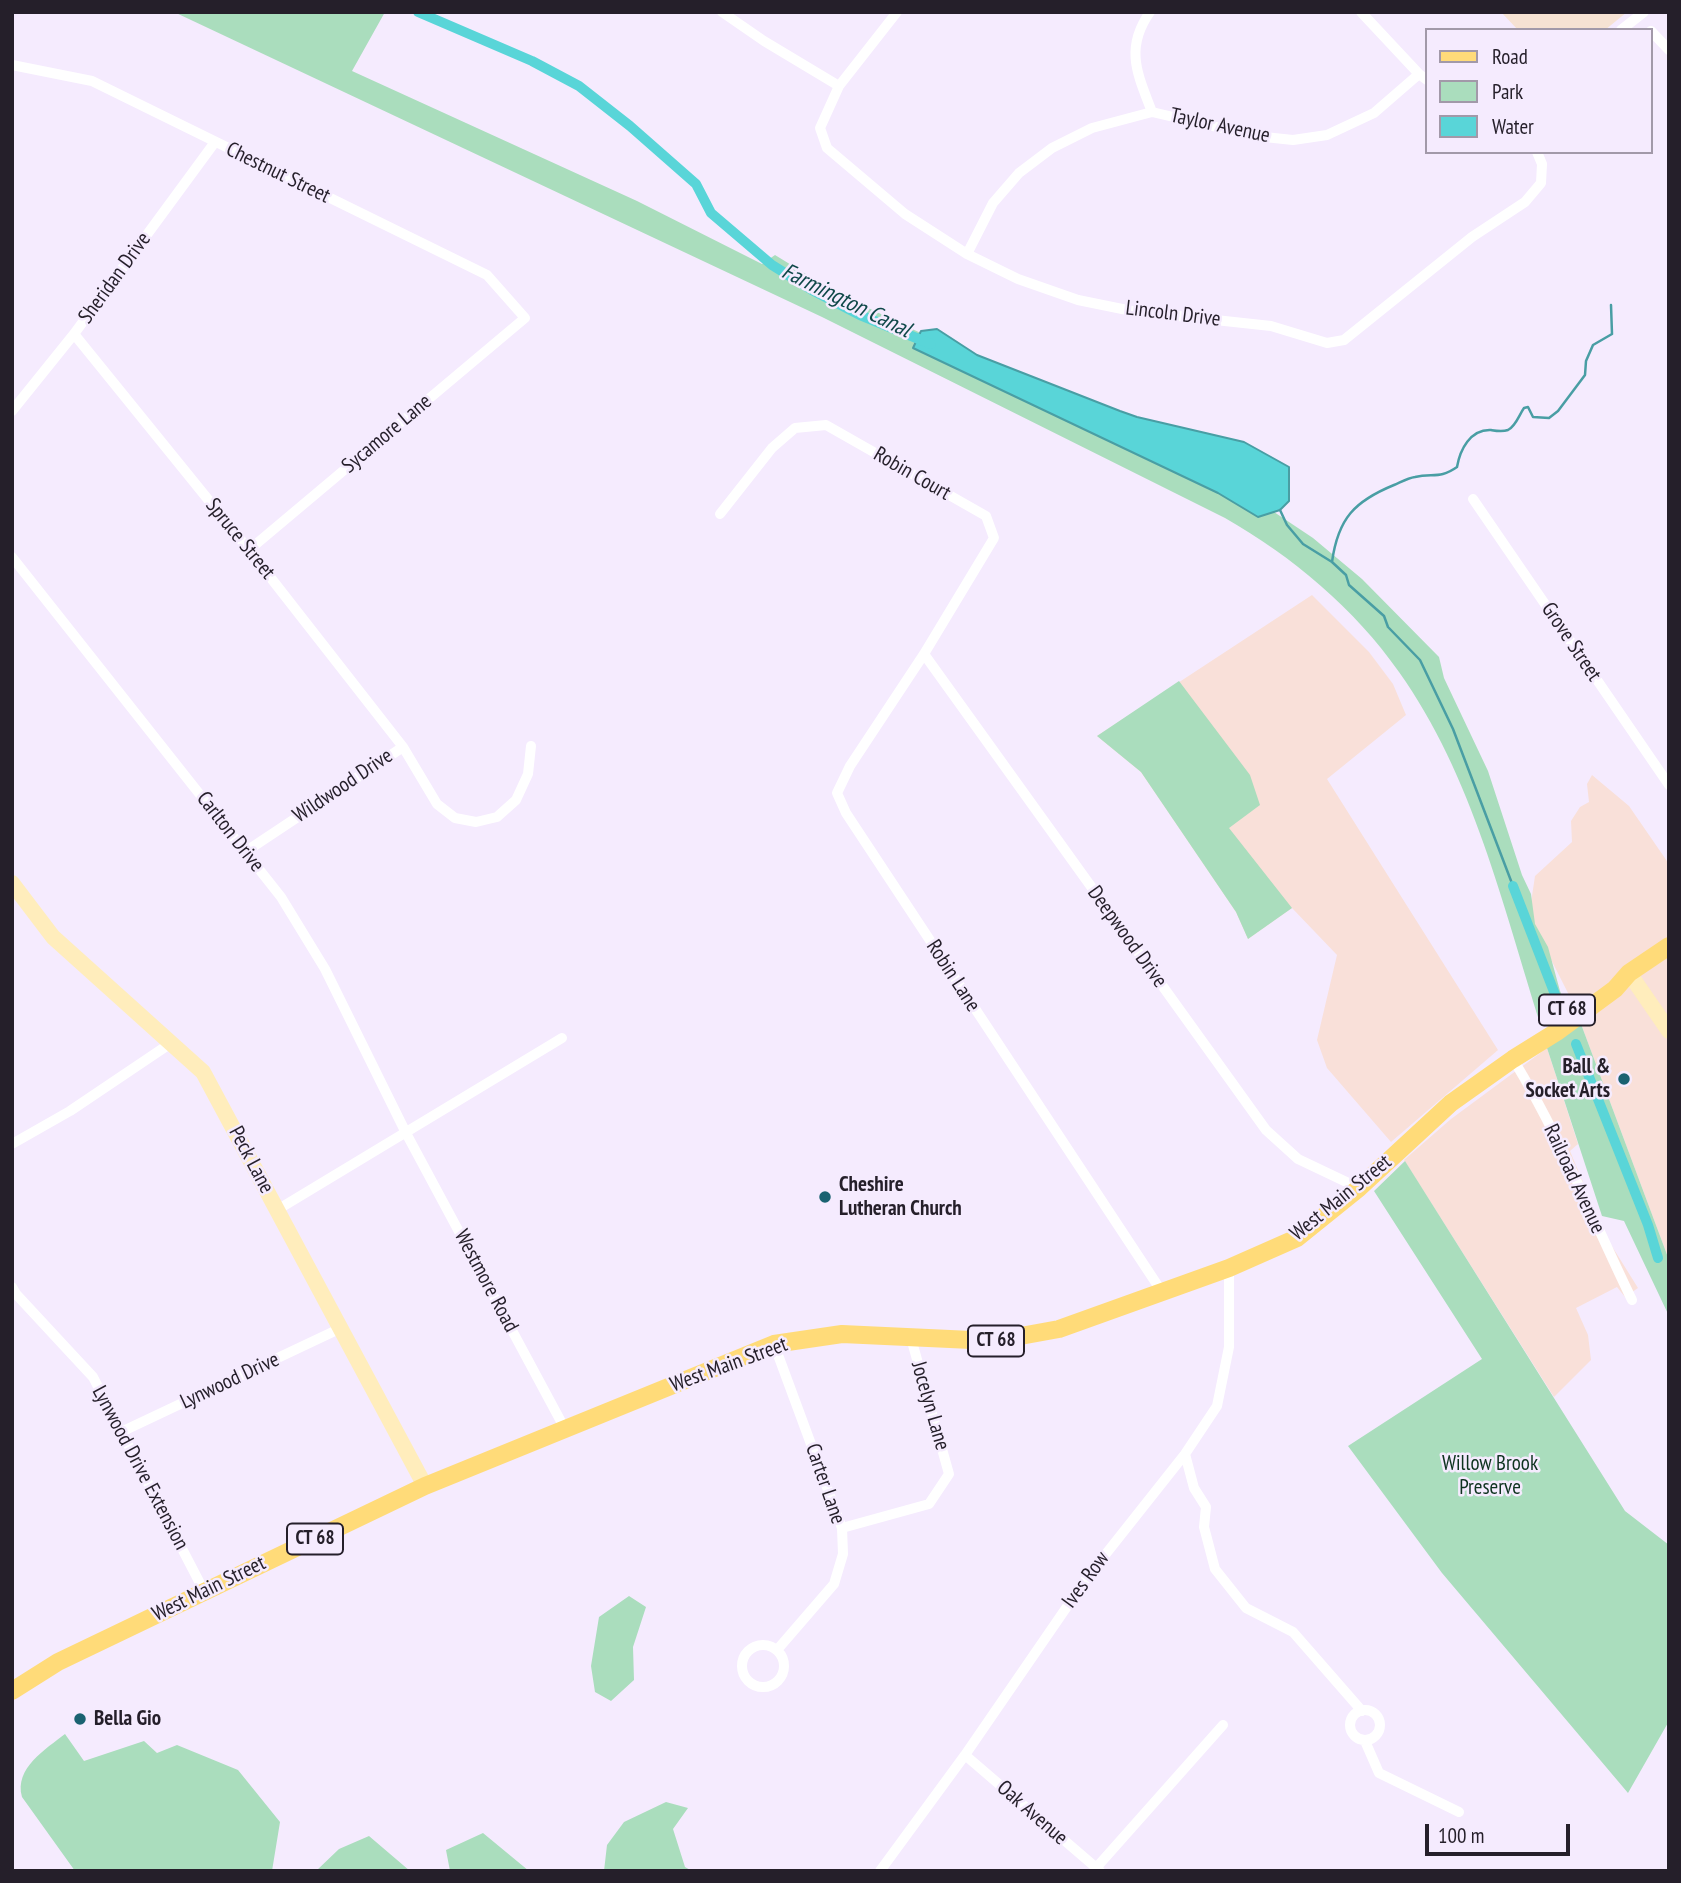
<!DOCTYPE html>
<html>
<head>
<meta charset="utf-8">
<style>
	body { margin:0 }
	#map { position:relative; width:1681px; height:1883px; overflow:hidden; background:#f5ebfe; font-family:"PT Sans Narrow",sans-serif }
	canvas { display:block }
	.frame { position:absolute; inset:0; border:14px solid #251f2a; pointer-events:none }
	.legend { position:absolute; left:1425px; top:28px; width:228px; height:126px; box-sizing:border-box; background:#f5ebfe; border:2px solid #a299a9; margin:0; padding:9px 12px; list-style:none; font-size:21px; color:#251f2a }
	.legend li { display:flex; align-items:center; gap:14px; height:35px }
	.legend b { width:35px; border:2px solid #a299a9 }
	.scale { position:absolute; left:1425px; top:1824px; width:145px; height:32px; box-sizing:border-box; border:4px solid #251f2a; border-top:0; padding-left:9px; font-size:21px; line-height:24px; white-space:nowrap; color:#251f2a; -webkit-text-stroke:5px #f5ebfe; paint-order:stroke }
</style>
</head>
<body>
<div id="map">
<canvas width="1681" height="1883"></canvas>
<div class="frame"></div>
<ul class="legend">
<li><b style="height:9px;background:#ffdb79"></b>Road</li>
<li><b style="height:19px;background:#aaddbd"></b>Park</li>
<li><b style="height:19px;background:#59d5d8"></b>Water</li>
</ul>
<div class="scale">100 m</div>
</div>
<script>
const ctx = document.querySelector('canvas').getContext('2d');
ctx.lineJoin = 'round';
function paint(path, color) {
  ctx.fillStyle = color;
  ctx.fill(path, 'evenodd');
}
function strokePath(path, color, width, dash) {
  ctx.strokeStyle = color;
  ctx.lineWidth = width;
  ctx.lineCap = dash ? 'butt' : 'round';
  ctx.setLineDash(dash || []);
  ctx.stroke(path);
}
function write(font, color, halo, rows, align = 'center') {
  ctx.font = font + ' "PT Sans Narrow",sans-serif';
  ctx.lineWidth = 5;
  ctx.setLineDash([]);
  ctx.textBaseline = 'middle';
  ctx.strokeStyle = halo;
  ctx.fillStyle = color;
  for (const [text, x, y, turn = 0] of rows) {
    ctx.save();
    ctx.translate(x, y);
    ctx.rotate((+turn || 0) * Math.PI / 180);
    ctx.textAlign = isNaN(turn) ? turn : align;
    if (halo) ctx.strokeText(text, 0, 0);
    ctx.fillText(text, 0, 0);
    ctx.restore();
  }
}
paint(new Path2D(`
	M1312 595 1369 652 1393 684 1406 715 1327 779 1498 1050 1391 1142 1327 1068 1317 1040 1337 955 1292 908 1248 939 1236 912 1141 772 1097 736Z
	M1592 775 1629 806 1669 864V1260L1581 1024 1587 1019 1569 995 1529 916 1535 876 1572 842 1571 821 1580 807 1589 802 1587 784Z
	M1547 1048 1578 1144 1570 1151 1605 1235 1638 1288 1625 1297 1617 1287 1576 1308 1588 1335 1591 1360 1554 1397 1404 1160 1451 1119Z`), '#f9e0d9');
paint(new Path2D(`
	M1501 12H1627L1605 30H1518Z`), '#f6e2d3');
paint(new Path2D(`
	M174 12H385L352 71 637 201 762 264 775 255 837 293 1109 423 1259 502 1313 538 1362 579 1439 657 1444 678 1488 771 1522 875 1531 894 1535 924 1548 947 1560 991 1567 1007 1541 1026C1503 906 1473 776 1399 672 1354 608 1293 557 1225 518L822 317Z
	M1179 681 1250 775 1260 805 1229 828 1292 908 1248 939 1236 912 1141 772 1097 736Z
	M1581 1024 1669 1260V1316L1624 1221 1602 1216 1547 1048Z
	M1405 1161 1625 1511 1669 1545V1721L1628 1793 1442 1573 1348 1446 1482 1359 1374 1191Z
	M629 1596 646 1607 633 1647 634 1680 611 1701 595 1692 591 1666 599 1617Z
	M65 1734 84 1761 144 1741 157 1753 177 1745 238 1770 280 1822 272 1871H75L22 1797C14 1768 46 1749 65 1734Z
	M666 1802 688 1808 673 1829 685 1867 692 1871H604L607 1845 624 1822Z
	M483 1833 529 1871H450L446 1850Z
	M369 1836 410 1871H316L339 1849Z`), '#aaddbd');
const water = new Path2D(`
	M937 329 977 355 1120 411 1137 417 1244 442 1289 467V501L1280 510 1258 517 1218 493 913 348 921 331Z`);
paint(water, '#59d5d8');
strokePath(water, '#499ea4', 2);
strokePath(new Path2D(`
	M1280 510 1287 525 1303 544 1332 562 1346 575 1349 585 1384 616 1388 627 1420 660 1453 729 1513 886
	M1332 562C1338 518 1355 501 1394 485 1401 482 1408 478 1415 477 1433 473 1440 479 1457 467 1460 450 1470 429 1491 430 1497 431 1502 432 1508 430 1516 426 1519 415 1524 408L1528 407 1533 417 1549 418 1558 411 1585 375 1586 361 1593 345 1612 334 1611 305`), '#499ea4', 2.5);
strokePath(new Path2D(`
	M418 12 532 61 579 86 630 126 696 184 711 213 772 265 812 290 860 315 931 344
	M1513 886 1556 997
	M1576 1044 1648 1225 1658 1258`), '#59d5d8', 10);
strokePath(new Path2D(`
	M722 12 764 41 839 86
	M897 12 839 86 820 128 827 148 905 214 967 254 1018 279 1078 300 1132 311 1271 326 1327 343 1344 340 1472 237 1525 202 1541 183 1542 164 1537 152
	M1150 12C1124 49 1138 75 1152 112
	M1361 12 1419 74 1427 80
	M1621 30 1644 12
	M1651 31 1669 50
	M12 65 92 81 487 275 525 318 249 550
	M967 254 993 203 1019 173 1052 148 1092 128 1152 112 1255 136 1293 140 1327 135 1374 113 1419 74
	M74 334 249 550 403 747 437 804 455 818 476 822 497 817 516 800 528 774 531 746
	M12 411 74 334 215 142
	M1473 499 1669 785
	M720 514 772 448 795 428 826 425 986 516 994 538 924 654 850 766 837 793 846 813 1162 1292
	M12 557 281 897 325 969 406 1133 565 1429
	M924 654 1266 1130 1298 1159 1359 1188
	M245 852 403 747
	M1513 1059C1560 1136 1593 1220 1632 1300
	M12 1144 70 1111 171 1043
	M277 1210 562 1038
	M12 1287 16 1294 93 1377 204 1591
	M774 1344 842 1528 843 1554 834 1584 777 1650
	M121 1432 339 1329
	M1185 1454 1194 1488 1206 1507 1204 1527 1215 1569 1246 1608 1293 1632 1362 1711
	M842 1528 929 1504 949 1474 911 1338
	M742 1666a21 21 0 1 1 42 0a21 21 0 1 1-42 0Z
	M1350 1725a15 15 0 1 1 30 0a15 15 0 1 1-30 0Z
	M1365 1741 1379 1773 1459 1812
	M965 1755 1100 1871
	M1096 1868 1223 1725
	M880 1871 965 1755 1086 1579 1185 1454 1217 1406 1229 1347V1268`), '#fff', 10);
strokePath(new Path2D(`
	M12 883 53 937 203 1072 425 1486
	M1629 973 1669 1031`), '#ffedbc', 16);
strokePath(new Path2D(`
	M12 1691 58 1662 425 1486 774 1344 842 1334 993 1341 1059 1329 1229 1268 1297 1238 1359 1188 1451 1103 1513 1059 1558 1031 1615 989 1629 973 1669 946`), '#ffdb79', 18);
for (const [x, y, r, color] of [
	[1624,1079,7,"#1a6271"],
	[825,1197,7,"#1a6271"],
	[80,1719,7,"#1a6271"]
]) {
  const dot = new Path2D();
  dot.arc(x, y, r, 0, 2 * Math.PI);
  ctx.fillStyle = color;
  ctx.fill(dot);
  strokePath(dot, '#f5ebfe', 2.5);
}
for (const [x, y, w] of [
	[1567,1010,56],
	[996,1341,56],
	[315,1539,56]
]) {
  const box = new Path2D();
  box.roundRect(x - w / 2, y - 15.5, w, 31, 5);
  ctx.fillStyle = '#f5ebfe';
  ctx.fill(box);
  strokePath(box, '#251f2a', 2);
}
write('bold 19px', '#251f2a', null, [
	["CT 68",1567,1010],
	["CT 68",996,1341],
	["CT 68",315,1539]
]);
write('21px', '#251f2a', '#f5ebfe', [
	["Taylor Avenue",1220,126,12],
	["Chestnut Street",278,173,26],
	["Sheridan Drive",115,278,-54],
	["Lincoln Drive",1173,314,7],
	["Sycamore Lane",387,434,-40],
	["Robin Court",912,474,30],
	["Spruce Street",240,539,51],
	["Grove Street",1571,642,56],
	["Wildwood Drive",343,786,-34],
	["Carlton Drive",230,832,52],
	["Deepwood Drive",1127,937,54],
	["Robin Lane",953,976,57],
	["Peck Lane",251,1160,62],
	["Railroad Avenue",1574,1179,65],
	["West Main Street",1341,1198,-39],
	["Westmore Road",486,1281,62],
	["West Main Street",729,1365,-20],
	["Lynwood Drive",230,1381,-25],
	["Jocelyn Lane",930,1406,74],
	["Lynwood Drive Extension",140,1468,62],
	["Carter Lane",825,1484,71],
	["Ives Row",1086,1580,-54],
	["West Main Street",209,1589,-26],
	["Oak Avenue",1032,1813,41]
]);
write('bold 21px', '#251f2a', '#f5ebfe', [
	["Ball &",1610,1067,"right"],
	["Socket Arts",1610,1091,"right"],
	["Cheshire",839,1185],
	["Lutheran Church",839,1209],
	["Bella Gio",94,1719]
], 'left');
write('21px', '#0e331f', '#f5ebfe', [
	["Willow Brook",1490,1464],
	["Preserve",1490,1488]
]);
write('italic 23px', '#0f4849', '#f5ebfe', [
	["Farmington Canal",846,301,26]
]);
</script>
</body>
</html>
